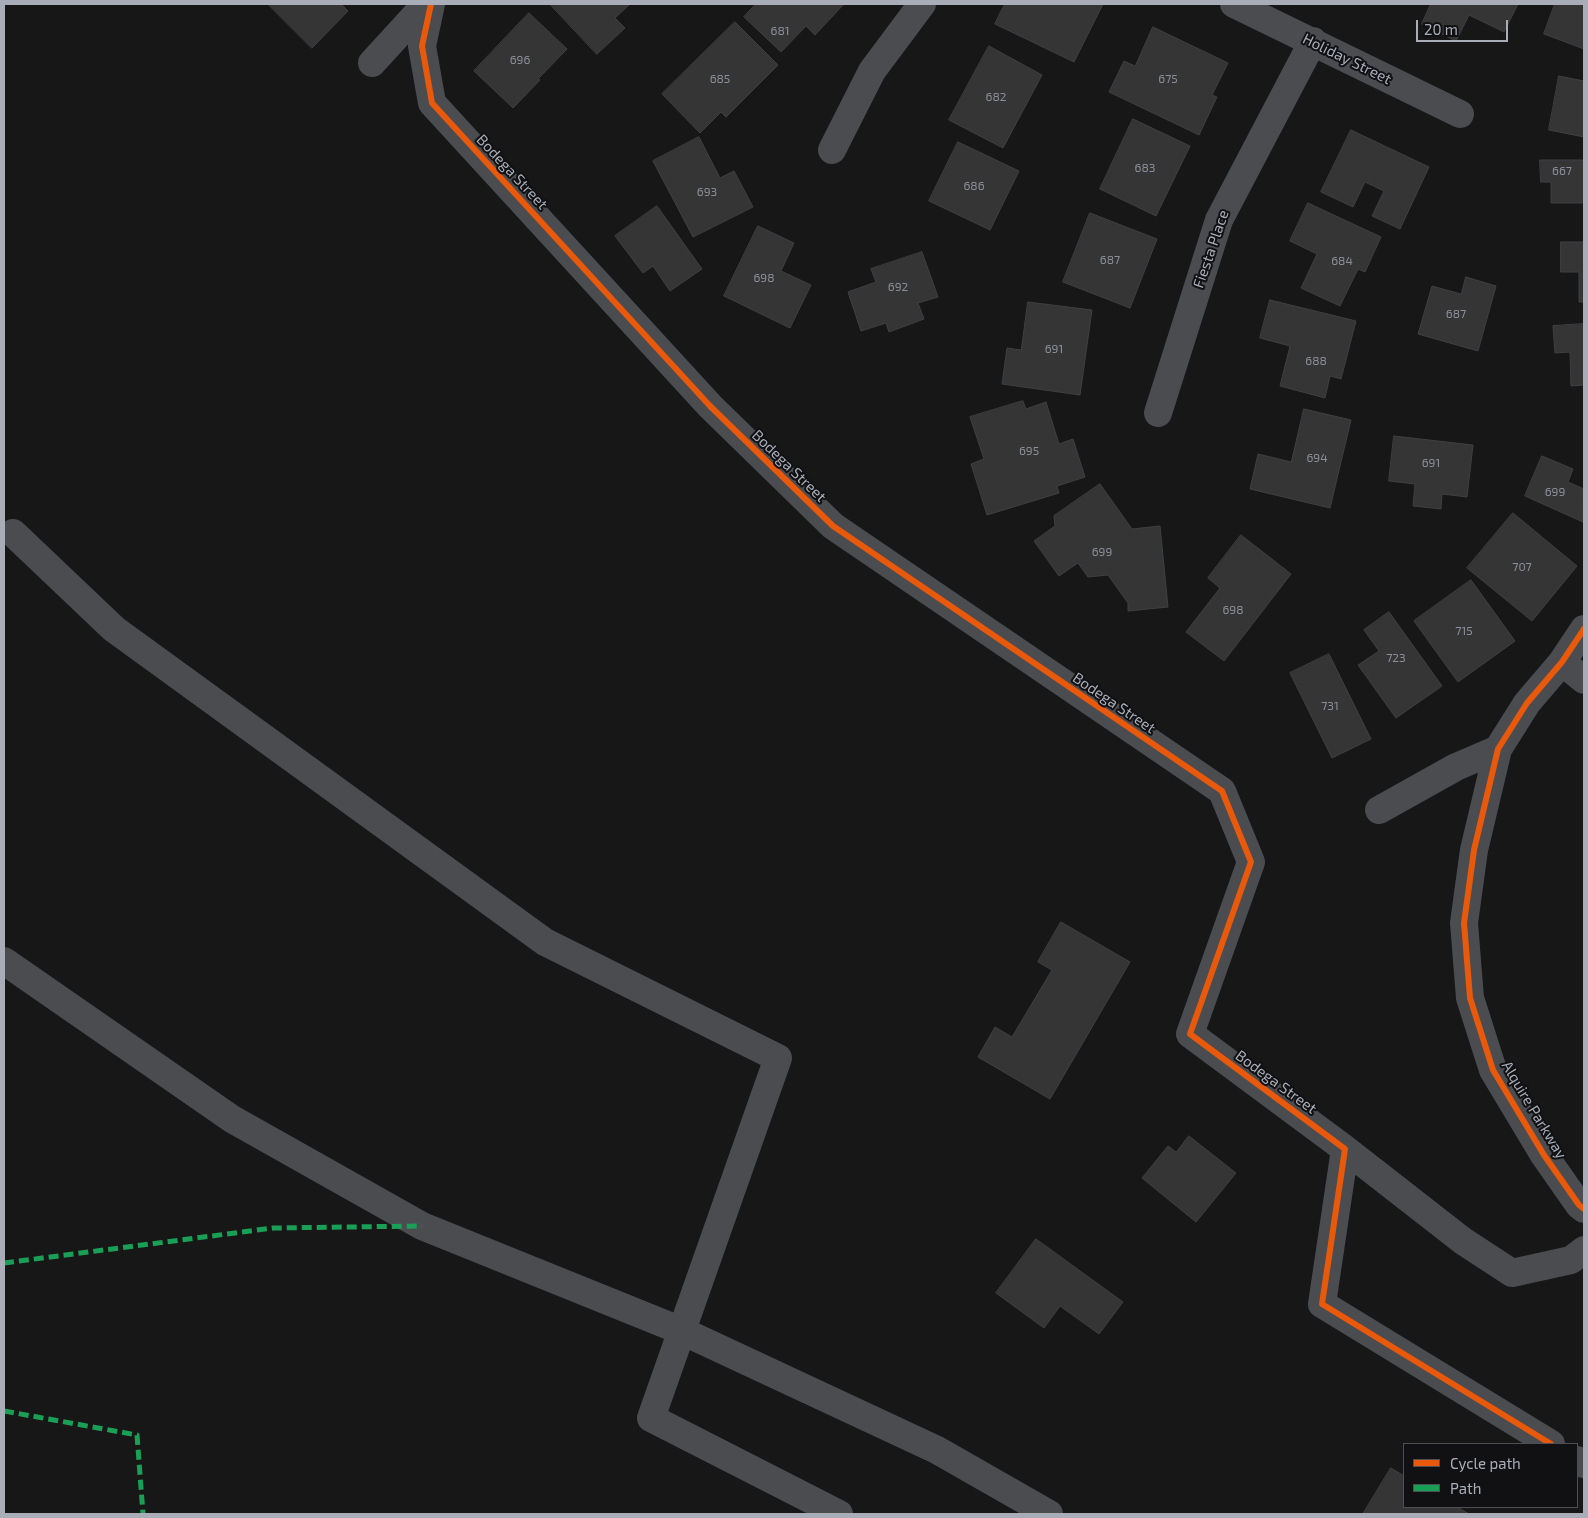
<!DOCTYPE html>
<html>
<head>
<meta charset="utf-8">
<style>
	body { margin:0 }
	#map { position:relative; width:1588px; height:1518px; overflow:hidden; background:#171717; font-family:"Exo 2",sans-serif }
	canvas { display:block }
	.frame { position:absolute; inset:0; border:5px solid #a8adb8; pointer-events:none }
	.legend { position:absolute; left:1403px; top:1443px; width:175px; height:65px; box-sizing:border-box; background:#111113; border:1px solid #4d4f55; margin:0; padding:6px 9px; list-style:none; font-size:15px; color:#a8adb8 }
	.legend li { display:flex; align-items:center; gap:10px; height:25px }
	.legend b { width:25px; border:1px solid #4d4f55 }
	.scale { position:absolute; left:1416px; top:20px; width:92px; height:22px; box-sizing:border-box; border:2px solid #a8adb8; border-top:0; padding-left:6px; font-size:15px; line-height:18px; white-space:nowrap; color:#a8adb8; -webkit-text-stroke:4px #111113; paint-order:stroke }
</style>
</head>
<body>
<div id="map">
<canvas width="1588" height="1518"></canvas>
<div class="frame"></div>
<ul class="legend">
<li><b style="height:6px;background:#e8590c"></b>Cycle path</li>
<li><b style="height:6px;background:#1a9f57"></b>Path</li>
</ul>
<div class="scale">20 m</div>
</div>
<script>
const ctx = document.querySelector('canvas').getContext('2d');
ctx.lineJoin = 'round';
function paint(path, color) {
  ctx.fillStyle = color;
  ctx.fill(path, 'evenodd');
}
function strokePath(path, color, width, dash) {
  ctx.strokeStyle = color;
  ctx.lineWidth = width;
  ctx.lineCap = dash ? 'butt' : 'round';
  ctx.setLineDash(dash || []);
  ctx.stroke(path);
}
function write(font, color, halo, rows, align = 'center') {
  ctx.font = font + ' "Exo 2",sans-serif';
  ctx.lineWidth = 4;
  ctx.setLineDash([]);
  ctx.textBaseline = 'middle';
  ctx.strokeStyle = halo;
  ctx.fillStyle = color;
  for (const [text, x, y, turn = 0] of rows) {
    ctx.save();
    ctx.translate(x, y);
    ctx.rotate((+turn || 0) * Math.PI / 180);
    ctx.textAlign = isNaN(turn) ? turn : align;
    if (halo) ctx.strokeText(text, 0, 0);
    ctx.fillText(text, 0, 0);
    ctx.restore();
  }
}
const building = new Path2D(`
	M268 4H341L348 11 312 48Z
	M550 4H630L615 18 625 28 597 54Z
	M756 4H844L815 35 806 26 781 52 744 17Z
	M1005 4H1103L1074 62 995 24Z
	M1431 4H1518L1504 32 1469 15 1456 41 1422 24Z
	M1555 4H1584V49L1544 34Z
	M529 13 567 49 538 79 540 80 513 108 474 71Z
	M735 22 778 65 726 117 721 112 700 133 662 94Z
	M1153 27 1228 63 1212 95 1217 97 1199 135 1109 92 1124 61 1135 66Z
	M989 46 1042 75 1003 148 949 120Z
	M1559 76 1584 81V137L1549 130Z
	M1133 119 1190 146 1156 216 1100 189Z
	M1351 130 1429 167 1400 229 1372 216 1384 191 1365 182 1353 207 1321 192Z
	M699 137 720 178 734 171 753 207 693 237 653 161Z
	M958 142 1019 171 990 230 929 201Z
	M1540 160H1584V203H1551V182H1541Z
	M1308 203 1381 237 1365 272 1358 269 1340 306 1301 288 1317 254 1290 241Z
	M657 206 702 269 670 291 653 266 643 273 615 236Z
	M1090 213 1157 239 1130 308 1063 282Z
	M758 226 794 243 781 271 811 285 790 328 724 296Z
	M1561 242H1584V302H1579V272H1561Z
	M922 252 938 297 918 303 924 319 889 332 886 323 861 331 848 292 876 282 871 269Z
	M1466 277 1496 286 1478 351 1418 334 1432 286 1461 294Z
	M1270 300 1356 321 1341 379 1330 376 1325 398 1280 386 1290 346 1260 338Z
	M1028 302 1092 310 1080 395 1002 384 1007 348 1021 350Z
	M1584 324V385L1571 386 1570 352 1555 353 1553 326Z
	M1023 401 1026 409 1046 402 1059 444 1073 439 1085 477 1057 486 1059 493 987 515 971 464 984 459 970 417Z
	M1304 409 1351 420 1330 508 1250 489 1258 454 1291 462Z
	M1394 436 1473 445 1467 497 1442 494 1441 509 1413 506 1415 484 1389 481Z
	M1542 456 1573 469 1568 482 1584 489 1583 522 1525 496Z
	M1100 484 1132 529 1160 526 1168 607 1128 611V603L1108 575 1088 577 1078 563 1059 576 1034 541 1055 526 1054 516Z
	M1513 513 1577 566 1532 621 1467 568Z
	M1241 535 1291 574 1224 661 1186 632 1220 588 1208 578Z
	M1471 580 1515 641 1458 682 1414 621Z
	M1389 612 1442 686 1396 718 1358 665 1379 651 1364 630Z
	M1329 654 1371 739 1332 758 1290 673Z
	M1061 922 1130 962 1050 1099 978 1057 995 1027 1012 1037 1052 970 1038 962Z
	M1189 1136 1236 1173 1196 1222 1142 1178 1168 1146 1176 1152Z
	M1036 1239 1123 1302 1099 1334 1060 1306 1044 1328 996 1293Z
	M1391 1468 1404 1476V1507H1457L1469 1514H1363Z`);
paint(building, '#353536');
strokePath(building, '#3f4043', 1);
strokePath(new Path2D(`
	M431 4 422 46 432 103 710 406 833 526 1222 791 1251 862 1190 1034 1345 1149 1322 1304 1551 1444
	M1234 4 1460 114
	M372 63 426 4
	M832 150 872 71 922 4
	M1158 413 1219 220 1313 41
	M13 533 114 629 545 942 778 1058 651 1418 839 1514
	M1584 629 1562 662 1527 703 1498 749 1474 850 1464 923 1470 998 1493 1070 1544 1155 1579 1205 1584 1209
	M1562 662 1584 680
	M1379 810 1456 767 1498 749
	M4 961 232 1119 422 1226 682 1331 937 1450 1049 1514
	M1345 1149 1463 1241 1512 1273 1571 1260 1584 1250
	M1577 1460 1584 1464`), '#4b4c50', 28);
strokePath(new Path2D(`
	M4 1263 273 1228 422 1226
	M4 1411 137 1435 143 1514`), '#1a9f57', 5, [10, 5]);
strokePath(new Path2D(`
	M431 4 422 46 432 103 710 406 833 526 1222 791 1251 862 1190 1034 1345 1149 1322 1304 1551 1444
	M1584 629 1562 662 1527 703 1498 749 1474 850 1464 923 1470 998 1493 1070 1544 1155 1579 1205 1584 1209`), '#e8590c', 6);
write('12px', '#8b8f98', null, [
	["681",780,31],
	["696",520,60],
	["685",720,79],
	["675",1168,79],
	["682",996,97],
	["683",1145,168],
	["667",1562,171],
	["686",974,186],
	["693",707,192],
	["687",1110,260],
	["684",1342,261],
	["698",764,278],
	["692",898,287],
	["687",1456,314],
	["691",1054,349],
	["688",1316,361],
	["695",1029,451],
	["694",1317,458],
	["691",1431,463],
	["699",1555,492],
	["699",1102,552],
	["707",1522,567],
	["698",1233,610],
	["715",1464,631],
	["723",1396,658],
	["731",1330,706]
]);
write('15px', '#a8adb8', '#111113', [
	["Holiday Street",1347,59,26],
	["Bodega Street",512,172,47],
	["Fiesta Place",1211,249,-71],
	["Bodega Street",789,466,44],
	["Bodega Street",1114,703,34],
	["Bodega Street",1276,1082,36],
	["Alquire Parkway",1534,1110,59]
]);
</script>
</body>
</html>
